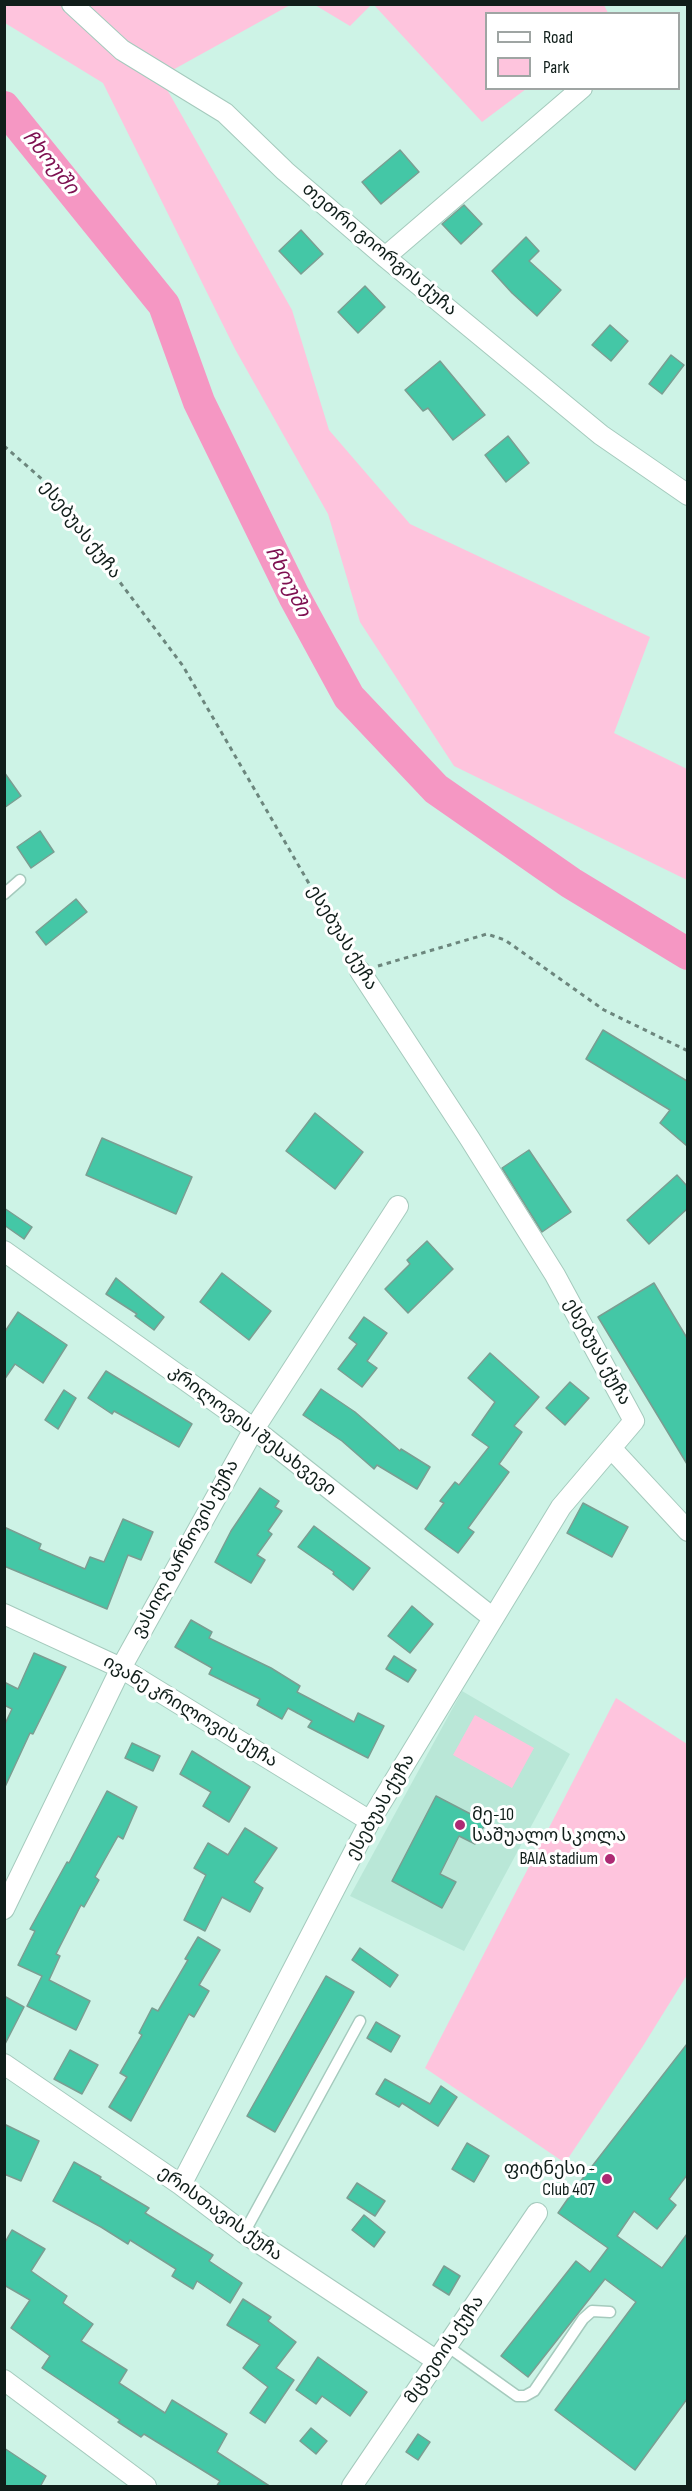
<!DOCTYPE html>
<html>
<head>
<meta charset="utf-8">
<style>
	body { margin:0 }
	#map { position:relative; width:692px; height:2491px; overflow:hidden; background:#cdf3e6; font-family:"Sofia Sans Condensed",sans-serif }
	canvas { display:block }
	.frame { position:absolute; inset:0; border:6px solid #101e1a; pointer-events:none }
	.legend { position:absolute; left:485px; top:12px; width:195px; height:78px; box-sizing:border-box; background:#fff; border:2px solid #9fa5a3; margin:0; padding:8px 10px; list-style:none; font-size:18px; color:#101e1a }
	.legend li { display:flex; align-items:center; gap:12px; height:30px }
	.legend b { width:30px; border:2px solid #9fa5a3 }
</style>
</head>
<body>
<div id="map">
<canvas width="692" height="2491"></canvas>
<div class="frame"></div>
<ul class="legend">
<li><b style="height:8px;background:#fff"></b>Road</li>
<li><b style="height:16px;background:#fec4dd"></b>Park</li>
</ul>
</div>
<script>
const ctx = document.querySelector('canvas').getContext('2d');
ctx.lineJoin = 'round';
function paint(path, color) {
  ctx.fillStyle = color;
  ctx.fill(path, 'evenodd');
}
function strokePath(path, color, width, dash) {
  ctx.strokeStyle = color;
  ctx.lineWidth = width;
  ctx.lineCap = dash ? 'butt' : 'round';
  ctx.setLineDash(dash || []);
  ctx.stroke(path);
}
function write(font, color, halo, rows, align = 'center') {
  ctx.font = font + ' "Sofia Sans Condensed","Noto Sans Georgian",sans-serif';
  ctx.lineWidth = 6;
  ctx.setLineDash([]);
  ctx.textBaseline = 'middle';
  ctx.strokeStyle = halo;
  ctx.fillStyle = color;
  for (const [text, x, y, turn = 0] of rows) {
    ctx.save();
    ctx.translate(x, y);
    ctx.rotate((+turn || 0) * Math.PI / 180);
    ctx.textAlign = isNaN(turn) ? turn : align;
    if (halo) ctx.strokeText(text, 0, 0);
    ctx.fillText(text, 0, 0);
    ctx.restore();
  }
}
paint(new Path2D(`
	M462 1691 570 1754 464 1951 350 1896Z`), '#b9e7d7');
paint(new Path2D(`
	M4 5H290L160 77 292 310 329 430 410 524 650 637 614 733 687 769V880L454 766 360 622 328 514 235 349 103 83 5 23Z
	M315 5H371L350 26Z
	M604 5 608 13 486 14V88L526 89 482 122 374 5Z
	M616 1698 687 1744V1975L643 2046 565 2163 425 2068Z
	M475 1715 534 1748 512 1788 453 1755Z`), '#fec4dd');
strokePath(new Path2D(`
	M4 107 164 305 199 402 294 596 349 697 436 789 571 883 688 954`), '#f597c3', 32);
const building = new Path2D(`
	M400 150 419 172 381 204 362 182Z
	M464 205 482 224 461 244 442 224Z
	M301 230 323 254 301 274 279 251Z
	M526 237 539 251 529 261 561 290 537 316 512 293 492 271Z
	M365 286 385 307 358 333 338 312Z
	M610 325 628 341 611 361 592 345Z
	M671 355 684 365 662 394 649 384Z
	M440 361 485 415 453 440 428 408 423 411 405 390Z
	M508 436 529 463 506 482 485 455Z
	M4 772 21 796 4 808Z
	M40 831 54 852 31 868 17 847Z
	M76 899 87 912 46 945 36 932Z
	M603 1030 687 1081V1146L660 1123 670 1110 586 1059Z
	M315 1113 363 1152 335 1189 286 1151Z
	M102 1138 192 1177 176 1214 86 1175Z
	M529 1150 571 1212 542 1232 502 1168Z
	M677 1175 687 1186V1209L649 1244 627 1220Z
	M4 1208 32 1227 24 1239 4 1225Z
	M427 1241 453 1269 408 1313 385 1289 410 1264 407 1260Z
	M222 1273 271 1311 249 1340 200 1302Z
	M116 1278 164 1317 154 1330 135 1316 137 1314 106 1294Z
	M654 1283 687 1338V1464L598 1317Z
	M18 1312 67 1345 43 1383 15 1364 4 1380V1333Z
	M364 1317 387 1333 367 1361 377 1368 362 1387 338 1369 357 1344 349 1338Z
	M490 1353 539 1397 514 1426 522 1432 499 1464 509 1472 468 1528 474 1532 458 1553 425 1529 444 1503 440 1501 455 1482 459 1485 489 1447 472 1435 495 1402 468 1378Z
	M106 1371 192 1424 179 1447 114 1411 112 1414 88 1398Z
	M570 1382 589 1398 565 1425 546 1408Z
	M321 1389 355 1412 400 1451 401 1449 430 1467 417 1489 377 1465 374 1469 342 1441 303 1415Z
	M64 1390 76 1398 58 1429 45 1420Z
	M260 1488 279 1501 275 1507 282 1511 268 1531 272 1534 257 1555 265 1560 251 1583 215 1562 231 1531Z
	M583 1503 628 1527 612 1557 567 1533Z
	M123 1519 153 1532 141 1560 128 1555 107 1609 4 1566V1527L41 1544 39 1549 85 1569 90 1557 104 1562Z
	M314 1526 370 1568 353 1590 333 1574 334 1572 298 1547Z
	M412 1606 433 1624 410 1653 388 1636Z
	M191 1620 212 1632 209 1638 271 1668 300 1686 297 1692 354 1722 358 1713 384 1726 368 1758 308 1727 312 1721 288 1708 282 1719 257 1705 260 1699 209 1674 212 1668 175 1647Z
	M34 1653 66 1667 33 1734 30 1733 4 1789V1726L12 1709 4 1705V1682L18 1689Z
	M394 1656 416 1670 408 1682 386 1669Z
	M132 1743 160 1756 153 1771 125 1758Z
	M192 1751 250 1787 229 1822 203 1806 211 1792 180 1774Z
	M107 1791 137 1807 123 1839 118 1836 95 1877 99 1880 84 1907 81 1905 56 1954 60 1956 49 1980 90 2001 76 2030 27 2006 42 1976 18 1965 35 1931 30 1929 67 1862 69 1863Z
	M436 1796 486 1822 475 1844 459 1836 440 1874 456 1882 442 1908 392 1881Z
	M245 1828 277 1848 254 1882 263 1888 250 1912 222 1897 205 1931 184 1920 206 1875 194 1868 208 1843 228 1855Z
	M198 1937 220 1950 199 1985 209 1991 194 2017 189 2014 131 2121 109 2107 127 2077 120 2073 142 2035 139 2033 152 2008 158 2011 188 1960 185 1959Z
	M360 1948 398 1975 390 1987 352 1960Z
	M326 1976 354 1992 275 2132 247 2116Z
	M4 1996 24 2007 4 2046Z
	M376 2022 400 2036 391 2052 367 2038Z
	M687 2044V2175L669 2199 676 2205 657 2229 634 2211 617 2236 662 2268 687 2234V2399L635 2470 555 2410 636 2302 605 2279 528 2377 501 2356 576 2261 590 2272 608 2248 558 2213 576 2187Z
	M70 2050 98 2065 82 2094 54 2079Z
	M385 2079 430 2104 441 2086 457 2097 438 2126 402 2103 399 2107 376 2094Z
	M4 2124 39 2141 21 2181 4 2174Z
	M467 2143 489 2156 474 2182 452 2169Z
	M74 2162 101 2177 100 2179 149 2208 145 2213 213 2255 209 2261 242 2283 230 2303 197 2281 193 2289 172 2276 176 2269 130 2240 128 2244 101 2227 53 2201Z
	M357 2183 385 2201 375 2216 347 2198Z
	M364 2215 385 2232 374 2247 352 2230Z
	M12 2230 45 2249 31 2271 67 2296 63 2303 93 2324 81 2341 127 2370 119 2383 165 2413 172 2400 227 2434 217 2452 271 2487H216L220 2481 144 2434 141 2437 118 2422 120 2420 42 2368 50 2356 11 2328 30 2300 4 2285V2244Z
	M444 2266 460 2276 449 2295 433 2285Z
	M243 2299 271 2317 268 2321 296 2342 276 2368 294 2380 265 2423 250 2413 268 2387 243 2368 260 2345 227 2325Z
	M318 2357 367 2392 350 2416 322 2396 316 2404 296 2390Z
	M311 2428 327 2441 316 2454 300 2441Z
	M418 2434 430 2442 418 2460 406 2452Z
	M4 2448 46 2476 40 2487H4Z`);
paint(building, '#44c7a6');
strokePath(building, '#7a9e92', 1.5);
const lane = new Path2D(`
	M4 894 20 880
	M244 2233 360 2021
	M447 2346 517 2396H525L534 2391 583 2319 592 2311 610 2312`);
const street = new Path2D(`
	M72 4 122 50 225 113 285 171 385 257 601 435 688 495
	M385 257 582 88
	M4 1251 254 1429 493 1618
	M611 1448 688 1531
	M4 1614 121 1668 370 1821
	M4 1909 121 1668 254 1429 398 1206
	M4 2064 181 2185 244 2233 437 2361
	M181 2185 370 1821 561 1507 634 1421 555 1275 470 1139 360 971
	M4 2380 146 2486
	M352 2486 537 2213`);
strokePath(lane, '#a5cabd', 13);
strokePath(street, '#a5cabd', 22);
strokePath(new Path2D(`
	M4 446 43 480 183 666 351 956
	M378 966 487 934 505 940 604 1010 688 1051`), '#6c867d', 3, [4.5, 4.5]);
strokePath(lane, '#fff', 10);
strokePath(street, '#fff', 20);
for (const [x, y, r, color] of [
	[460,1825,6,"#ad2a74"],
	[610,1859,6,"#ad2a74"],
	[607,2179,6,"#ad2a74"]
]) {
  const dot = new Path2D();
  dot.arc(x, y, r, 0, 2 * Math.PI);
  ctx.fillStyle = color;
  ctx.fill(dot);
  strokePath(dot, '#fff', 2);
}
write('18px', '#101e1a', '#fff', [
	["თეთრი გიორგის ქუჩა",379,250,40],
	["ესებუას ქუჩა",80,530,52],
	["ესებუას ქუჩა",342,938,59],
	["ესებუას ქუჩა",597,1352,61],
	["კრილოვის I შესახვევი",252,1431,37],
	["ვასილ ბარნოვის ქუჩა",186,1549,-61],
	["ივანე კრილოვის ქუჩა",190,1712,31],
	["ესებუას ქუჩა",381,1807,-60],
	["ერისთავის ქუჩა",220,2214,36],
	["მცხეთის ქუჩა",445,2350,-56]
]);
write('18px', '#101e1a', '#fff', [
	["მე-10",472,1815,"left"],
	["საშუალო სკოლა",472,1836,"left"],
	["BAIA stadium",598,1859],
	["ფიტნესი -",595,2169],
	["Club 407",595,2190]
], 'right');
write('italic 20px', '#7e1051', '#fff', [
	["ჩხოუში",50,163,51],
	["ჩხოუში",287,582,63]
]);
</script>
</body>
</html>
